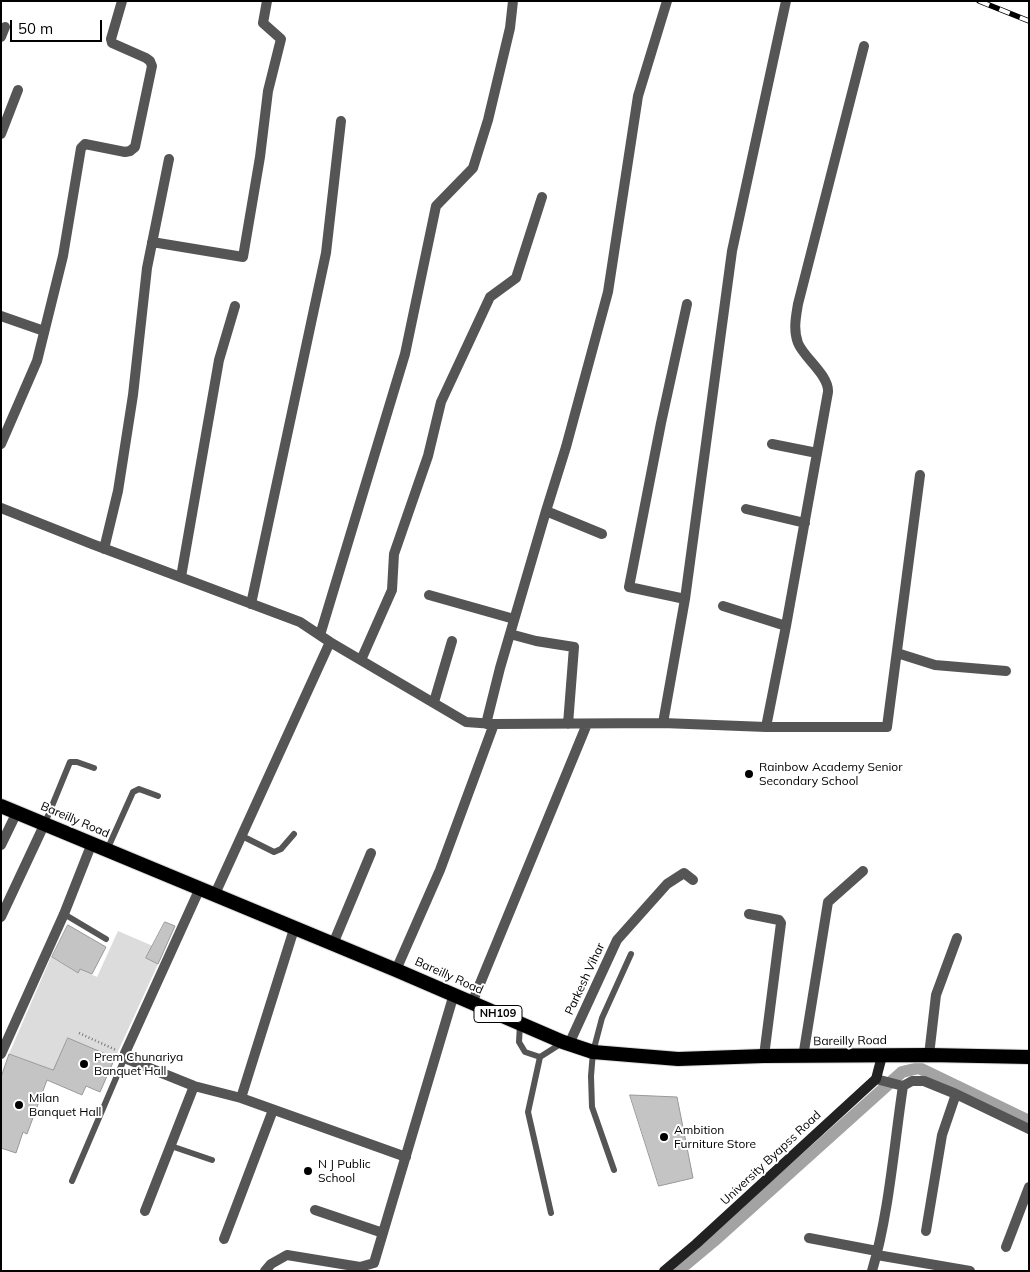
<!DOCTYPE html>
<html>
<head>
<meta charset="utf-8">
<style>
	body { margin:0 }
	#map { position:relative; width:1030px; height:1272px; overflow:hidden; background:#fff; font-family:Mulish,sans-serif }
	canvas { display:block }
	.frame { position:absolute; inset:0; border:2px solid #000; pointer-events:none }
	.scale { position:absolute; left:10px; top:20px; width:92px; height:22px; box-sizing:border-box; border:2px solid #000; border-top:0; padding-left:6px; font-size:15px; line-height:18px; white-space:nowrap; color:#000; -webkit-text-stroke:4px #fff; paint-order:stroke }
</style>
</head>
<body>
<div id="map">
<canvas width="1030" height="1272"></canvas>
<div class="frame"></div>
<div class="scale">50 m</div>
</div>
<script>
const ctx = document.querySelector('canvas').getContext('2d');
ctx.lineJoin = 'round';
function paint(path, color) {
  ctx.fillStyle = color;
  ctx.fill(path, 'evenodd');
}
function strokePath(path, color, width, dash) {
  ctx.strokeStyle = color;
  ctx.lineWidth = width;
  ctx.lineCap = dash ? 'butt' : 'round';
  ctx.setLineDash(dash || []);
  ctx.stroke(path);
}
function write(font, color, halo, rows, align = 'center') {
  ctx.font = font + ' Mulish,sans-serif';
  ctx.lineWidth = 4;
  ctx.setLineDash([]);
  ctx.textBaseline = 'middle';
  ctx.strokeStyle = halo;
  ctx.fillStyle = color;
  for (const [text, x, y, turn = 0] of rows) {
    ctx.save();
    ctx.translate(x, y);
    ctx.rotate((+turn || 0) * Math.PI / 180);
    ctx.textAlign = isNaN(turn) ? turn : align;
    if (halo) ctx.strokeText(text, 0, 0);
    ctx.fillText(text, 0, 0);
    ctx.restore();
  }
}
paint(new Path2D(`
	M118 931 153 946 147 958 158 964 115 1058 68 1038 54 1070 9 1054 51 957 77 973 80 969 97 977Z`), '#dcdcdc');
strokePath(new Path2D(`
	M678 1271 714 1241 902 1072 919 1068 1029 1121`), '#a3a3a3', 12);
const building = new Path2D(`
	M165 922 175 926 158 964 146 958Z
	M68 925 106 947 92 974 80 969 78 973 52 957Z
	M68 1038 115 1058 100 1092 86 1086 82 1095 47 1080 27 1134 23 1132 16 1153 1 1148V1077L9 1054 53 1070Z
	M630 1095 677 1097 693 1178 659 1186Z`);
paint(building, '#c4c4c4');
strokePath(building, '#999', 1);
const trunk = new Path2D(`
	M1 806 396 970 563 1042 593 1052 678 1059 764 1056 929 1055 1029 1057`);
strokePath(trunk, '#dbdbdb', 16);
strokePath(new Path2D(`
	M79 1033 116 1050`), '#777', 2.5, [1, 2.5]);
strokePath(new Path2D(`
	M45 823 70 762H77L94 768
	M242 836 274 852 281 849 294 834
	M107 850 133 792 139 789 158 796
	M64 914 106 939
	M520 1024 519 1042 525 1052 540 1057 562 1043
	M540 1057 528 1112 551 1213
	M171 1146 212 1160
	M614 1170 592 1107 591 1076 593 1052 602 1018 631 954
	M72 1181 125 1057`), '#555', 6);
strokePath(new Path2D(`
	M1 37 5 27
	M1 134 18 90
	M152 242 243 257 260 157 268 91 281 39 263 23 267 1
	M1 316 44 331
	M1 444 37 361 63 256 81 148 85 144 125 152 130 151 135 147 152 66 150 61 146 58 112 43 111 39 122 1
	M772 444 817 453
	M1 508 92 544 300 622 330 642 466 722 494 724 663 723 766 727H887L920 475
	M746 509 805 523
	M546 511 602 534
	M104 549 118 491 133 395 147 268 169 159
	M181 577 219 360 235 306
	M429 595 514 619
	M685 599 629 587 661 423 687 304
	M251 604 326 253 341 121
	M723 606 786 626
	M510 634 536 641 574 647 568 724
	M320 635 405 354 436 206 473 168 488 120 510 28 513 1
	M897 653 935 665 1006 671
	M361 660 392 590 394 554 428 456 441 402 490 297 516 278 542 197
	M434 702 452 641
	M663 723 685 599 732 251 786 1
	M486 724 500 668 546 511 566 447 608 292 638 96 667 1
	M766 727 786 626 828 392C829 375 804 358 798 343 793 330 796 316 798 304L864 46
	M1 845 17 812
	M200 888 125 1053 127 1059 194 1086 241 1098 406 1157
	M215 894 330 642
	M749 914 779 920 781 923 764 1056
	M1 917 45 823
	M333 944 371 853
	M396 970 440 870 494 724
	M472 1003 587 724
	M569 1044 617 940 667 884 684 873 693 880
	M1 1054 64 914 92 843
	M929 1055 936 995 957 938
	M803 1057 828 902 863 871
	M876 1079 903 1086 912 1081H924L956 1094 1029 1129
	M241 1098 294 929
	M315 1210 383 1233
	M145 1211 194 1086
	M926 1231 942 1135 956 1094
	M809 1238 877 1251
	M224 1239 273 1110
	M1006 1247 1029 1187
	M877 1255 970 1271
	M265 1271 271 1264 287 1255 360 1267 374 1263 454 994
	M872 1271C889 1214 894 1145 903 1086`), '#555', 10);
strokePath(new Path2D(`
	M664 1271 696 1244 876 1079 882 1056`), '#222', 10);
strokePath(trunk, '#000', 14);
const rail = new Path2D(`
	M979 1 1029 21`);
strokePath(rail, '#000', 5.5);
strokePath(rail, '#fff', 4, [11]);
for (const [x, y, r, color] of [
	[749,774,5,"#000"],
	[84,1064,5,"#000"],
	[19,1105,5,"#000"],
	[664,1137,5,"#000"],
	[308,1171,5,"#000"]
]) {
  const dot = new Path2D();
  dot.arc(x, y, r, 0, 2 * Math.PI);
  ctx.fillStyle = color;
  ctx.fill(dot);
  strokePath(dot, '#fff', 2);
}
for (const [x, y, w] of [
	[498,1014,48]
]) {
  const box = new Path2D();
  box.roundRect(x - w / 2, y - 8.5, w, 17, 4);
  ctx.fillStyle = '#fff';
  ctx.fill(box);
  strokePath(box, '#000', 1);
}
write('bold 11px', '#000', null, [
	["NH109",498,1014]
]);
write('12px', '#000', '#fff', [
	["Rainbow Academy Senior",759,767],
	["Secondary School",759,781],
	["Prem Chunariya",94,1057],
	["Banquet Hall",94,1071],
	["Milan",29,1098],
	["Banquet Hall",29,1112],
	["Ambition",674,1130],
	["Furniture Store",674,1144],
	["N J Public",318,1164],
	["School",318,1178]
], 'left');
write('12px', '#000', '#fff', [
	["Bareilly Road",75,820,23],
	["Bareilly Road",449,976,24],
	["Parkesh Vihar",585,979,-65],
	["Bareilly Road",850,1041,-1],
	["University Byapss Road",771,1158,-43]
]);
</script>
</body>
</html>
